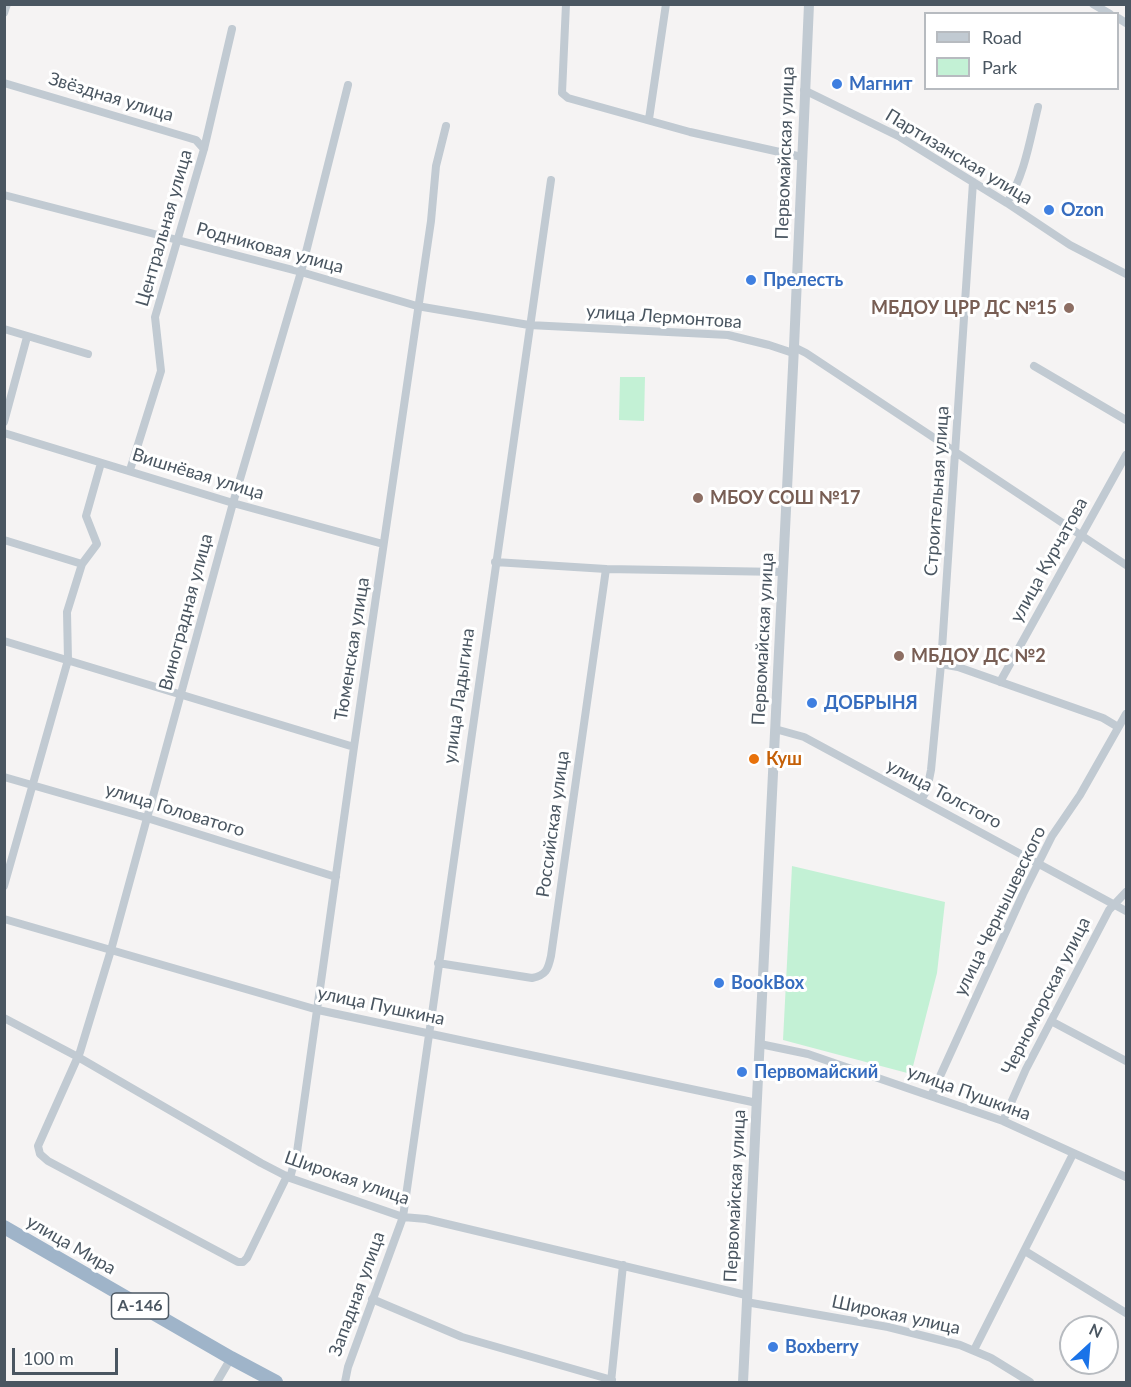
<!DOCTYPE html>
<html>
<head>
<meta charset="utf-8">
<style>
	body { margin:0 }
	#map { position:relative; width:1131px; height:1387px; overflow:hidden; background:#f5f3f3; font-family:Lato,sans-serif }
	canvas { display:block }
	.frame { position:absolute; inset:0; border:6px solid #4a5661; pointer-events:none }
	.legend { position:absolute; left:924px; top:12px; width:195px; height:78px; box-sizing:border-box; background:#fff; border:2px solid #b7bbc0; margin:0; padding:8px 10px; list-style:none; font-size:18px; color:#4a5661 }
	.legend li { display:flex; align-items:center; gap:12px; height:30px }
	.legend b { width:30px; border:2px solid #b7bbc0 }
	.north { position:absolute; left:1059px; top:1315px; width:60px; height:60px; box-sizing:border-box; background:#fff; border:2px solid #b7bbc0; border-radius:50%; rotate:26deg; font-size:16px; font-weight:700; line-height:24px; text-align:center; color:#4a5661 }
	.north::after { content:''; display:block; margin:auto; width:21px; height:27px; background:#1a73e8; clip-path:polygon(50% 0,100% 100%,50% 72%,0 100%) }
	.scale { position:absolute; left:12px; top:1348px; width:106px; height:27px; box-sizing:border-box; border:3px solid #4a5661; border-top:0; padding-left:8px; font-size:18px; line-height:21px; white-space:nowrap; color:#4a5661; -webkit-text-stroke:4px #fff; paint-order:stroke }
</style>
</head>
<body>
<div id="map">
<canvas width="1131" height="1387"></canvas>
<div class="frame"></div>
<ul class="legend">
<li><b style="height:8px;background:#c1cad2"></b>Road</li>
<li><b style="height:16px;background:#c3f1d5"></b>Park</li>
</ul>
<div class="north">N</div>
<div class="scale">100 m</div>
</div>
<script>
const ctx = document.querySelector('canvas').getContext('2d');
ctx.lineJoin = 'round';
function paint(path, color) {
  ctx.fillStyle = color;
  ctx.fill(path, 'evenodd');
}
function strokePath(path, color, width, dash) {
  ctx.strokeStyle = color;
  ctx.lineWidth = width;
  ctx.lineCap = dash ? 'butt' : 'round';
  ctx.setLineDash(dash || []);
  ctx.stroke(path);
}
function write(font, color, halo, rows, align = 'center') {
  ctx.font = font + ' Lato,sans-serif';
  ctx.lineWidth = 6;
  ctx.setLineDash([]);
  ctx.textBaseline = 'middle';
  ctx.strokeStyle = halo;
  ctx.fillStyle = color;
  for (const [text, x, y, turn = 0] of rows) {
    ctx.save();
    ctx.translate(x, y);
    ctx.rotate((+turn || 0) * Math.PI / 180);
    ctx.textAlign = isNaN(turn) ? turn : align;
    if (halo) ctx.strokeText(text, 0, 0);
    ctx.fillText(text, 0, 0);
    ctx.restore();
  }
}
paint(new Path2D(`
	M620 377H645L644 421 619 420Z
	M792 866 945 902 937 973 911 1074 783 1040Z`), '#c3f1d5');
strokePath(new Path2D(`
	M566 4 562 93 568 98 690 132 802 157
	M1093 4 1110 14
	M4 13 7 4
	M1118 18 1126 23
	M4 83 196 140 204 149
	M804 90 900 137 1007 203 1070 245 1126 274
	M649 119 666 4
	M4 195 301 272 417 306 529 325 728 335 769 345 793 353
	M1007 203C1025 174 1030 139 1038 107
	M4 329 88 354
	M794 347 806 353 1126 565
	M1034 366 1126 420
	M4 422 27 337
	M4 433 233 503 383 544
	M130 470 161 371 155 317 204 149 232 29
	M4 540 82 564
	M495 562 606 569 782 572
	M4 641 354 747
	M941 664 958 667 1103 718 1118 727
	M1000 682 1126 455
	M775 729 804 737 1126 911
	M4 777 147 818 336 877
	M921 800 927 790 931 770 941 664 973 182
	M4 886 68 660 67 612 82 564 97 544 86 516 101 463
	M4 919 318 1010 757 1103
	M438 963 532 978C546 975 548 970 551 956L606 569
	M4 1018 78 1057 261 1163 290 1178 403 1217 426 1219 746 1295
	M1051 1021 1126 1061
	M760 1044 808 1054 1003 1121 1126 1177
	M931 1096 1023 894 1052 836 1080 795 1126 714
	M1003 1121 1026 1069 1109 910 1126 892
	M287 1176 247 1258 243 1262H238L48 1161 40 1154 38 1146 80 1052 111 950 233 503 301 272 348 85
	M290 1178 297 1152 354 747 431 221 436 166 446 126
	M1025 1251 1126 1313
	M372 1299 462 1337 612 1380
	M746 1302 888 1327 960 1345 991 1358 1030 1382
	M974 1350 1073 1154
	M217 1382 231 1358
	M345 1382 348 1367 403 1217 551 180
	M611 1382 623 1265`), '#c1cad2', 8);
strokePath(new Path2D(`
	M743 1382 794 347 809 4`), '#c1cad2', 10);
strokePath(new Path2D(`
	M4 1227 231 1358 276 1382`), '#9fb4c9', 14);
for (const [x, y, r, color] of [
	[837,84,6,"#3f7fe0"],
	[1049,210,6,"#3f7fe0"],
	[751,280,6,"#3f7fe0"],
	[1069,308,6,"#8d6e63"],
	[698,498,6,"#8d6e63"],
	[899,656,6,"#8d6e63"],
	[812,703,6,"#3f7fe0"],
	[754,759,6,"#e8710a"],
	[719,983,6,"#3f7fe0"],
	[742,1072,6,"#3f7fe0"],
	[773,1347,6,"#3f7fe0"]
]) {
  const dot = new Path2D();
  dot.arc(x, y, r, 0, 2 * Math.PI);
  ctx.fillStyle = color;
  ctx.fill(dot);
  strokePath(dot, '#fff', 2);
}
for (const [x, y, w] of [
	[140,1306,57]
]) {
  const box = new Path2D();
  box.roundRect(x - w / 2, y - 13, w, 26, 4.5);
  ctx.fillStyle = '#fff';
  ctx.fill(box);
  strokePath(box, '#4a5661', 1.5);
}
write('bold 16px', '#4a5661', null, [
	["А-146",140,1306]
]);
write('bold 18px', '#366cbe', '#fff', [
	["Магнит",849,84],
	["Ozon",1061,210],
	["Прелесть",763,280],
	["ДОБРЫНЯ",824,703],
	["BookBox",731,983],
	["Первомайский",754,1072],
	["Boxberry",785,1347]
], 'left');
write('18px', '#4a5661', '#fff', [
	["Звёздная улица",111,97,17],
	["Первомайская улица",785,153,-88],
	["Партизанская улица",959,157,31],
	["Центральная улица",164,228,-74],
	["Родниковая улица",270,248,15],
	["улица Лермонтова",664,317,4],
	["Вишнёвая улица",198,474,17],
	["Строительная улица",937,491,-86],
	["улица Курчатова",1049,560,-61],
	["Виноградная улица",186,612,-75],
	["Первомайская улица",763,639,-87],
	["Тюменская улица",352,649,-81],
	["улица Ладыгина",459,696,-82],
	["улица Толстого",944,794,28],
	["улица Головатого",175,810,17],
	["Российская улица",553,824,-82],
	["улица Чернышевского",1000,911,-64],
	["Черноморская улица",1046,996,-63],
	["улица Пушкина",381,1006,12],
	["улица Пушкина",969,1093,20],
	["Широкая улица",347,1178,19],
	["Первомайская улица",735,1196,-87],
	["улица Мира",71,1245,30],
	["Западная улица",357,1294,-70],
	["Широкая улица",896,1315,12]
]);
write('bold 18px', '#785e54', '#fff', [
	["МБДОУ ЦРР ДС №15",1057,308,"right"],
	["МБОУ СОШ №17",710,498],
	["МБДОУ ДС №2",911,656]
], 'left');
write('bold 18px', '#c56008', '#fff', [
	["Куш",766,759]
], 'left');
</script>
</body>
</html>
